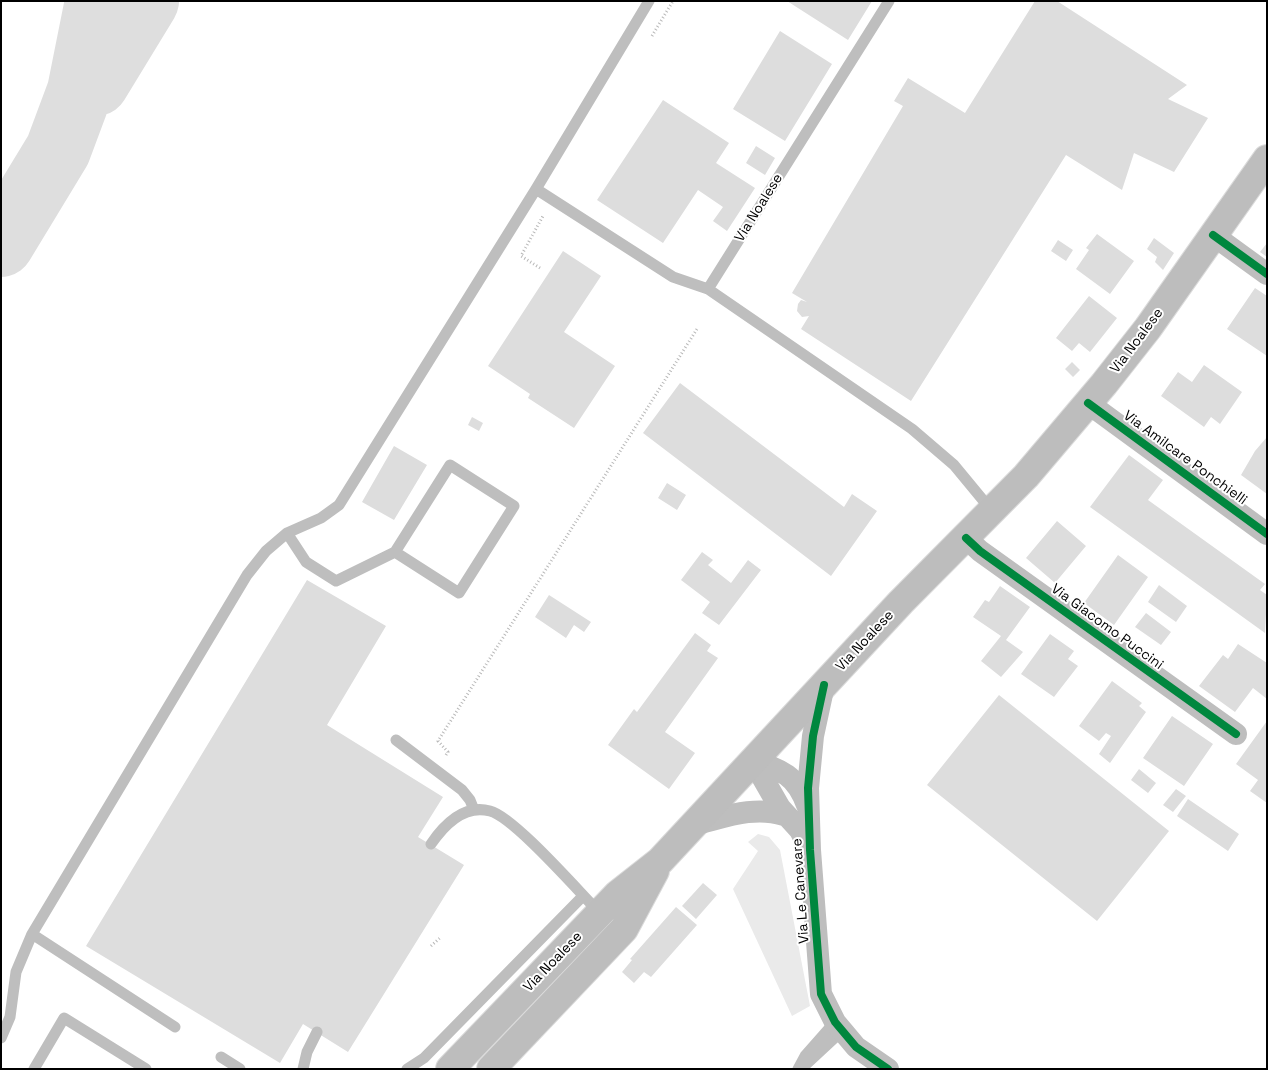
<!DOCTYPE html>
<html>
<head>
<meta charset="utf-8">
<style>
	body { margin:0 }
	#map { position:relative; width:1268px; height:1070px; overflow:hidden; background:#fff; font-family:"Space Grotesk",sans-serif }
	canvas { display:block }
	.frame { position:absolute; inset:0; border:2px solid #000; pointer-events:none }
</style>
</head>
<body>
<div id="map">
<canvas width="1268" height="1070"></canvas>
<div class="frame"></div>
</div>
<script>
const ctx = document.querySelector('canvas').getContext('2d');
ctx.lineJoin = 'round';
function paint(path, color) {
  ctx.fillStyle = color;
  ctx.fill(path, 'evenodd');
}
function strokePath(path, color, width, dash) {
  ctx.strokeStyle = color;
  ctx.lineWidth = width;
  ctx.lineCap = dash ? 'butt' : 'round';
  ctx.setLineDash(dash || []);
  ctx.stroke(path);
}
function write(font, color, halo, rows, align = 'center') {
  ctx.font = font + ' "Space Grotesk",sans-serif';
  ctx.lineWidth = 4;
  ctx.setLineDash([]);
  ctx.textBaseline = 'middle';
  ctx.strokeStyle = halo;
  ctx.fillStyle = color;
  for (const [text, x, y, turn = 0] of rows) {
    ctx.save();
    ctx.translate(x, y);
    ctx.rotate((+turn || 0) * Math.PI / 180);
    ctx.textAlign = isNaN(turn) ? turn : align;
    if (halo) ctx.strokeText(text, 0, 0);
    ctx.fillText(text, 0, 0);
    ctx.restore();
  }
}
paint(new Path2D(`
	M758 834 769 837 780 850 810 1006 792 1016 733 889 758 851 748 842Z`), '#eaeaea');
strokePath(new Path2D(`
	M96 83 146 1
	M1 244 58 150 80 91 98 1`), '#dedede', 66);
paint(new Path2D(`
	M787 1H872L848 40Z
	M1035 1H1057L1187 85 1168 99 1208 118 1174 172 1134 153 1122 190 1066 155 911 401 801 329 809 316 802 317 797 311 798 304 801 300 807 302 792 293 903 106 894 101 908 78 965 113Z
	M780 31 832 64 785 141 733 109Z
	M663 100 729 143 716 163 755 188 727 231 713 221 723 207 698 190 663 243 597 200Z
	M756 146 775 158 765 175 746 163Z
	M1097 234 1134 261 1110 294 1076 269 1089 250 1086 248Z
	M1154 238 1174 253 1163 270 1155 262 1157 257 1147 249Z
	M1058 240 1073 250 1066 261 1051 251Z
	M1267 243V257L1260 252Z
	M563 251 601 276 564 332 615 366 574 428 528 398 530 394 488 366Z
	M1255 288 1267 296V356L1227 329Z
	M1089 296 1117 318 1090 352 1079 343 1072 351 1056 338Z
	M1072 362 1080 370 1073 377 1065 369Z
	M1204 365 1242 392 1220 424 1211 417 1204 427 1161 396 1178 372 1192 382Z
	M680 383 844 507 852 494 877 511 831 576 643 433Z
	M472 417 483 423 479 431 468 425Z
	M1267 437V494L1241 475 1255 451Z
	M394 446 427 465 394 520 362 502Z
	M1129 455 1163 480 1148 500 1265 584 1260 590 1267 595 1265 633 1090 507Z
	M667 483 686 495 677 510 658 498Z
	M1057 521 1086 546 1055 583 1026 558Z
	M702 552 713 560 708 565 731 583 748 560 761 570 719 625 702 613 710 602 681 580Z
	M1118 555 1148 577 1114 625 1084 603Z
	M307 580 386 626 327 725 443 797 418 837 464 865 348 1052 303 1024 280 1063 86 946Z
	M1159 585 1187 606 1176 622 1148 602Z
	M1000 586 1030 607 1006 640 1023 652 1001 677 981 661 1001 636 973 617 985 600 989 602Z
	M549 595 591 622 584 632 574 625 566 638 535 617Z
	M1146 613 1171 632 1161 645 1135 627Z
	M695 633 711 645 707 651 718 658 665 732 695 753 669 789 608 745 634 709 637 712Z
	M1050 634 1074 651 1068 659 1078 666 1054 697 1021 674Z
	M1238 644 1267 663V699L1253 688 1235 712 1199 686 1223 655 1228 659Z
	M1112 681 1142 703 1139 706 1146 712 1110 763 1099 754 1111 736 1106 733 1099 741 1079 726Z
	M999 695 1169 831 1097 921 927 785Z
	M1172 716 1213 744 1184 786 1143 758Z
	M1267 721V803L1250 791 1258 780 1236 764Z
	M1139 769 1156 783 1148 793 1131 780Z
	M1176 789 1186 796 1173 812 1163 805Z
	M1188 799 1239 834 1228 851 1177 816Z
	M703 883 717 895 696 919 682 906Z
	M676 907 697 925 651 977 644 972 634 983 622 972 632 960 630 959Z`), '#ddd');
const primary = new Path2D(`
	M450 1069 618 894 660 861 901 602 1026 476 1104 384 1148 328 1267 159
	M491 1069 624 929 655 871`);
strokePath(primary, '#dbdbdb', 30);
strokePath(new Path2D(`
	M652 36 673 1
	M540 268 521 256 543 216
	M446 755 448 752 438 741 697 329
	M431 946 441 937`), '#b8b8b8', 3, [1, 2.5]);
strokePath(new Path2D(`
	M536 189 673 277 708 289 912 429 954 465 992 511
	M708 289 889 1
	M450 465 514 506 459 593 395 552Z
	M395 552 336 581 306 562 287 533 321 518 339 505 536 189 649 1
	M396 740 462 790 470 800 474 810
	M431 844C444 825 464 804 490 811 514 817 579 892 600 913
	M32 934 175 1027
	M1 1038 10 1017 16 972 32 934 247 575 266 551 287 533
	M221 1057 240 1069
	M34 1069 64 1018 146 1069
	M303 1069 307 1052 317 1032
	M407 1069 424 1058 583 896
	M798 1069 805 1056 835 1022
	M801 1069 842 1031`), '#bebebe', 11);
strokePath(new Path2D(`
	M1213 235 1267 274
	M1088 403 1267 534
	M966 538 980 551 1236 734
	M824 685 813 736 808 788 810 850 821 994 835 1022 856 1047 888 1069
	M753 761 780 808 800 830 809 848
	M753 761C782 770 796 775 807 805
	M693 825C723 818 753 805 784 815`), '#bebebe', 22);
strokePath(primary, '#bdbdbd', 28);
strokePath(new Path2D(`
	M1213 235 1267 274
	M1088 403 1267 534
	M966 538 980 551 1236 734
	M824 685 813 736 808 788 810 850 821 994 835 1022 856 1047 888 1069`), '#00873e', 8);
write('14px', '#000', '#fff', [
	["Via Noalese",759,208,-58],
	["Via Noalese",1137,341,-53],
	["Via Amilcare Ponchielli",1185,458,36],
	["Via Giacomo Puccini",1107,627,36],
	["Via Noalese",865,641,-47],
	["Via Le Canevare",801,891,-94],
	["Via Noalese",553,962,-46]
]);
</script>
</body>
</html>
